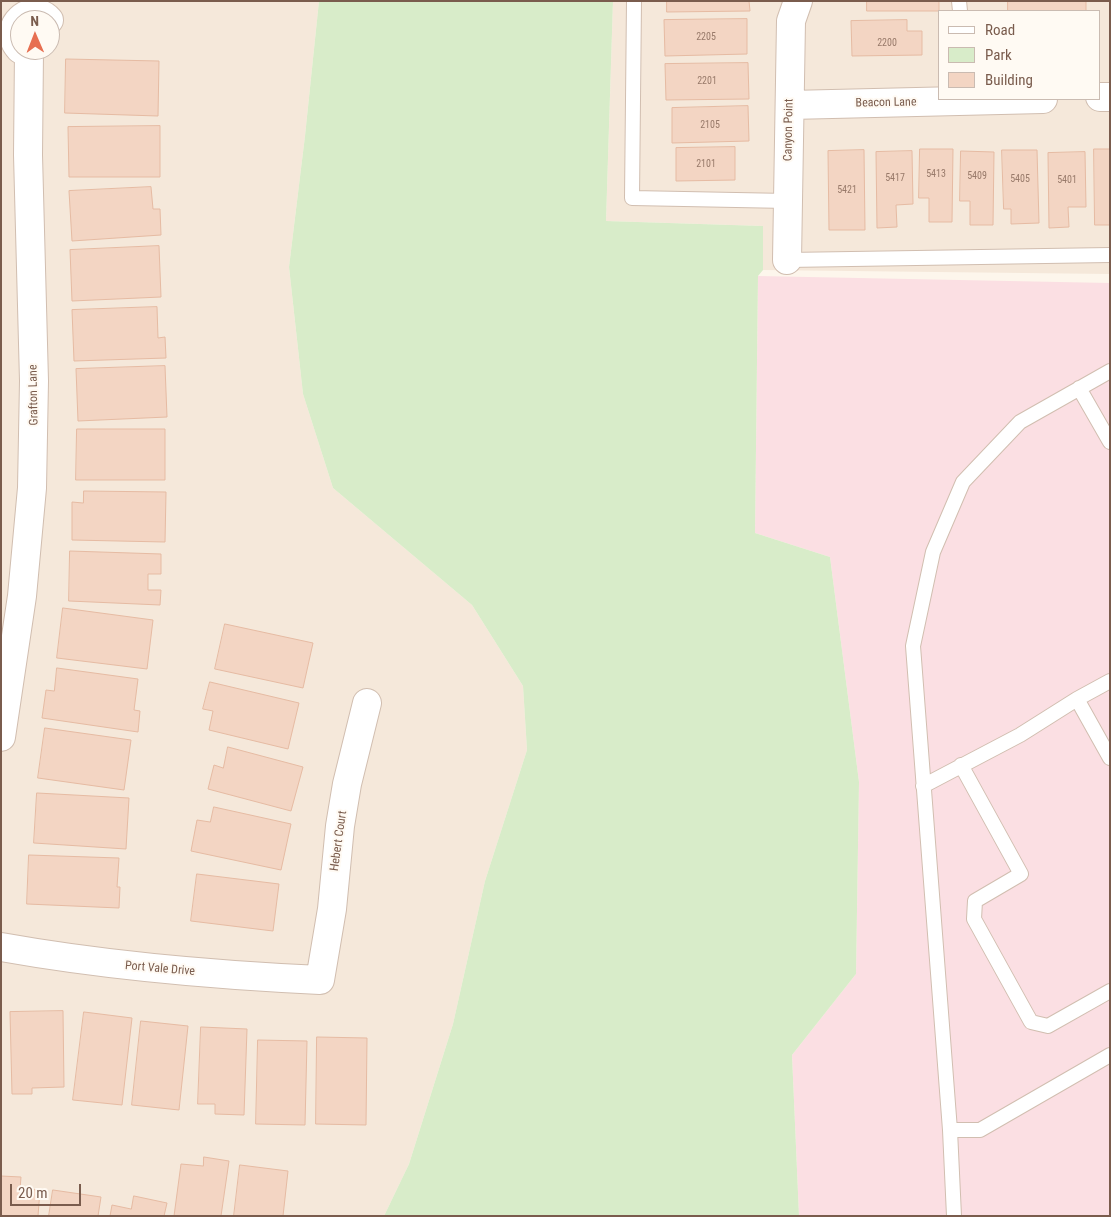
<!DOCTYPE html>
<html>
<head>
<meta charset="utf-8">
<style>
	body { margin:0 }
	#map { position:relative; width:1111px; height:1217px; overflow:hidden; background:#fdf6ec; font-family:"Roboto Condensed",sans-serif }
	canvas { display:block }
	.frame { position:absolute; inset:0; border:2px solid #7a5c4d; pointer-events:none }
	.legend { position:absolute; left:938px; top:10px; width:162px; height:90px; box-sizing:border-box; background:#fffaf3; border:1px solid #cabbb1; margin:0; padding:6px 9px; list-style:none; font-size:15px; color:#7a5c4d }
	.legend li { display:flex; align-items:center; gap:10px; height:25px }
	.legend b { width:25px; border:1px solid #cabbb1 }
	.north { position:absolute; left:10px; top:10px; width:50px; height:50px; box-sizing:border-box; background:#fffaf3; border:1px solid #cabbb1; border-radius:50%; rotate:359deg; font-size:14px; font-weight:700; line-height:20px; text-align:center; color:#7a5c4d }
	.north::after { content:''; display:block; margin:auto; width:18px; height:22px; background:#e76f51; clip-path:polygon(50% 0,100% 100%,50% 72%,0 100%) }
	.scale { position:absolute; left:10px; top:1184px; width:71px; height:22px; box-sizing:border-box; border:2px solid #7a5c4d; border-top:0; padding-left:6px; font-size:15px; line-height:18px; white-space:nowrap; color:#7a5c4d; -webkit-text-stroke:4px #fffaf3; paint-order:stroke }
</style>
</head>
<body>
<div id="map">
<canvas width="1111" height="1217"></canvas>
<div class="frame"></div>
<ul class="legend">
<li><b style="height:6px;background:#fff"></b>Road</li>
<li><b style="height:14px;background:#d8ecc9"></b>Park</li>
<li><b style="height:14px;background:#f3d5c3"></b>Building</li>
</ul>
<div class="north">N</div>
<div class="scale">20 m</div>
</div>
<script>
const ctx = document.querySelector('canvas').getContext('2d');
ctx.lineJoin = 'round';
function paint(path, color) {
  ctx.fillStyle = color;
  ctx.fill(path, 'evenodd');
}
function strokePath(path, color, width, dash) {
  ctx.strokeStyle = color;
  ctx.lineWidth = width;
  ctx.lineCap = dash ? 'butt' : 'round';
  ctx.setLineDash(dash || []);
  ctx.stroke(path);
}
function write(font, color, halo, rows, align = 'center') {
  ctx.font = font + ' "Roboto Condensed",sans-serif';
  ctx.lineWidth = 4;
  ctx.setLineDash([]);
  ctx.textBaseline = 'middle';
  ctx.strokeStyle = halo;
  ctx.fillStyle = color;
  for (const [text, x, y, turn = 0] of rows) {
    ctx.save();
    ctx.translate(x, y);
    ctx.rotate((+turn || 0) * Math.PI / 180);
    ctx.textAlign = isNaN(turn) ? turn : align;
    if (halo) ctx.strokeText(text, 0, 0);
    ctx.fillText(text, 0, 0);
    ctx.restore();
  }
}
paint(new Path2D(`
	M1 1H319L305 136 289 267 303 394 333 488 472 605 523 686 527 750 485 881 453 1024 409 1164 384 1216H1ZM20 20H50V50H20Z
	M613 1H1110V274L763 270V226L606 221ZM940 11H1100V99H940Z`), '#f5e8da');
paint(new Path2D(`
	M758 276 1110 283V1216H799L792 1055 856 974 859 782 830 557 755 533Z`), '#fbdfe3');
paint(new Path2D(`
	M319 1H613L606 221 763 226V270L758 276 755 533 830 557 859 782 856 974 792 1055 799 1216H384L409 1164 453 1024 485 881 527 750 523 686 472 605 333 488 303 394 289 267 305 136Z`), '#d8ecc9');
const building = new Path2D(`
	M667 1H749L750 11 667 12Z
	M867 1H939V11H867Z
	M1008 1H1086V11H1008Z
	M747 19V54L665 56 664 20Z
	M907 20V31H922V55L852 56 851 21Z
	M66 59 159 61 158 116 65 113Z
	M748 63 749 99 666 100 665 64Z
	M748 106 749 141 672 143V108Z
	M160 126V177H69L68 127Z
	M735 147V180L676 181V148Z
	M920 149H953L952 222H929V198H919Z
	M1094 149H1110V225H1095Z
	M864 150 865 230H829L828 151Z
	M1002 150H1037L1039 223 1011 224V209H1004Z
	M912 151 913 204 896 205 897 227 877 228 876 152Z
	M961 151 994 152 993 225H970V201H960Z
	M1085 152 1086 207H1068L1069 227 1049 228 1048 153Z
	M151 187 153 209H160L161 235 72 241 69 191Z
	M159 246 161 297 72 301 70 250Z
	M157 307 158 338 165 337 166 358 74 361 72 310Z
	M165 366 167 417 78 421 76 369Z
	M77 429H165V480H76Z
	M84 491 166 492 165 542 72 540V502L83 503Z
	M70 551 161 554V574H148V590H161L160 605 69 601Z
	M63 608 153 620 147 669 57 658Z
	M225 624 313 643 303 688 215 669Z
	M57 668 138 679 134 710 140 711 138 732 42 718 46 690 54 691Z
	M210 682 299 703 288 749 209 730 213 711 203 709Z
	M45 728 131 740 124 790 38 778Z
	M228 747 303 767 291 811 208 789 214 765 223 768Z
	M37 793 129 798 126 849 34 843Z
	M214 807 291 824 281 870 191 851 197 820 210 822Z
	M29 855 119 858 117 887H120L119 908 27 904Z
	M197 874 279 884 273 931 191 921Z
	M63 1011 64 1087 32 1088V1094H12L10 1012Z
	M84 1012 132 1018 122 1105 73 1100Z
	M141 1021 188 1026 179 1110 132 1105Z
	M201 1027 247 1029 244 1115 215 1114V1104H198Z
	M317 1037 367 1038 366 1125 316 1124Z
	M258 1040 307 1041 305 1125 256 1124Z
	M204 1157 229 1161 221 1216H174L181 1164 203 1166Z
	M240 1165 288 1171 283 1216H234Z
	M1 1176 21 1177 20 1189 40 1190 38 1216H1Z
	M53 1190 101 1197 98 1216H49Z
	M134 1196 167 1203 164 1216H110L112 1205 131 1209Z`);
paint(building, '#f3d5c3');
strokePath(building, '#e6bba3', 1);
const lane = new Path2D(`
	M634 1 632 198 788 201
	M959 1 960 11
	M787 260 1110 255
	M1079 388 1110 442
	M1077 699 1110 758
	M961 765 1021 874 975 901 974 919 1031 1022 1048 1026 1110 991
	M923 786 1020 735 1077 699 1110 681
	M950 1130H980L1110 1055
	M954 1216 950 1130 913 646 933 552 963 482 1020 422 1110 371`);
const street = new Path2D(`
	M20 49C0 28 31 0 49 20
	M1100 97H1110
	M790 105 1043 99
	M787 260 791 21 798 1
	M1 737 22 596 32 488 34 381 28 155 29 51
	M1 947C107 966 213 975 320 980L332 909 340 826 347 784 367 703`);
strokePath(lane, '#d1beb0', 16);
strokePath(street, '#d1beb0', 30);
strokePath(lane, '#fff', 14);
strokePath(street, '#fff', 28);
write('10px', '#987a6a', null, [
	["2205",706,37],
	["2200",887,43],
	["2201",707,81],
	["2105",710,125],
	["2101",706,164],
	["5413",936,174],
	["5409",977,176],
	["5417",895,178],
	["5405",1020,179],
	["5401",1067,180],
	["5421",847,190]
]);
write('12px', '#7a5c4d', '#fffaf3', [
	["Beacon Lane",886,103,-1],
	["Canyon Point",789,130,-89],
	["Grafton Lane",34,395,-91],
	["Hebert Court",339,841,-82],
	["Port Vale Drive",160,969,5]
]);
</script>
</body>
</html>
